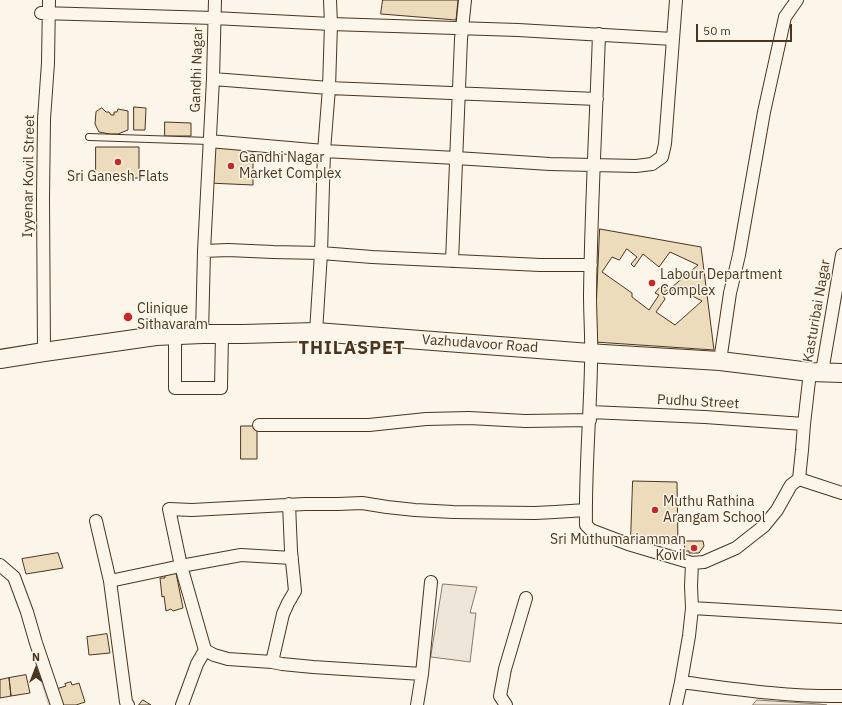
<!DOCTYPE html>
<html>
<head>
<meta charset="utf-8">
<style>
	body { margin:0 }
	#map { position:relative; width:842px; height:705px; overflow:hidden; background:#fbf6e9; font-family:"IBM Plex Sans",sans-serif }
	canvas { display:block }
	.north { position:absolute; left:16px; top:649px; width:40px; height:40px; -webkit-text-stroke:3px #fbf6e9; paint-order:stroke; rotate:0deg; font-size:11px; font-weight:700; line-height:16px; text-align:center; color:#4a3520 }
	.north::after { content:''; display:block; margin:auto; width:14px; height:18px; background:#4a3520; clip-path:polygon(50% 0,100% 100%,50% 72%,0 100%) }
	.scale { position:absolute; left:696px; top:24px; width:96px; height:18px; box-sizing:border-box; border:2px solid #4a3520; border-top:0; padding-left:5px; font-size:12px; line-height:14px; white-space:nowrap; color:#4a3520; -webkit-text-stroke:3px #fbf6e9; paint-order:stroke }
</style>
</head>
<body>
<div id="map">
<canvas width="842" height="705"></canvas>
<div class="north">N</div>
<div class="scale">50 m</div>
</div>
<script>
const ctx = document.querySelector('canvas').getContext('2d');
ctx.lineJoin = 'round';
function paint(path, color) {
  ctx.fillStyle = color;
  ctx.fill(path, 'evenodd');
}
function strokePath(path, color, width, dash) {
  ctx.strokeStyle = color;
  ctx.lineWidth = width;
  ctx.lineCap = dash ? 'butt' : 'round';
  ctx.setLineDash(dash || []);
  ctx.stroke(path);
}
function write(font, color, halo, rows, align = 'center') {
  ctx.font = font + ' "IBM Plex Sans",sans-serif';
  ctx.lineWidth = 3;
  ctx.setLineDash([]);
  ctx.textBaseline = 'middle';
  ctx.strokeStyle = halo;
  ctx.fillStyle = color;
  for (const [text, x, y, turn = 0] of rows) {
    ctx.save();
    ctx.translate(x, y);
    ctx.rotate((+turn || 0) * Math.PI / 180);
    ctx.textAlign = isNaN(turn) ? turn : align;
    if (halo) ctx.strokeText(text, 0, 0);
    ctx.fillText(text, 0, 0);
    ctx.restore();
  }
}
const green = new Path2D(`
	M443 584 477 587 470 613H476L470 662 431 657Z
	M757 700 819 704 827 705H753Z`);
paint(green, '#ede6d9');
strokePath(green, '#887966', 1);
strokePath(new Path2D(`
	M40 673 50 705`), '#dcd4c6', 4);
const building = new Path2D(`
	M383 0H458L456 20 381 14Z
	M134 107 146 108 145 130H134Z
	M102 108 106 112H109L111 115H114V112H117L118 109 128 111V130L118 134H110L99 132 95 124 96 112Z
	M165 122 191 123V136H165Z
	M211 145 253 149V185L208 183Z
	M96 147H139V178H96Z
	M600 229 701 247 714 350 595 342Z
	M627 249 637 257 631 264 634 267 643 254 659 267 670 252 698 265 672 287 659 288 655 293 659 295 649 310 632 297V293L602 272 612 257 619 260Z
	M675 287 702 301 675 325 656 312 665 299 662 294 667 290 670 293Z
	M241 426H257V459H241Z
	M633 481 677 482 678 544H643L642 540 631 538Z
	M685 541H703L704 546 699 553H689V551H685Z
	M58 553 63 568 26 574 22 559Z
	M176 573 183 608 173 611 171 609 166 611 164 596 162 597 160 578H165V575Z
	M107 634 110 653 89 655 87 637Z
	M26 675 30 693 11 696 9 678Z
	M9 678 11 696 0 698V680Z
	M71 682 72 685 79 683 85 702 76 705H61L56 689 66 686 65 684Z
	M143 700 151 705H139Z`);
paint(building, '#ecdcbc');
strokePath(building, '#4a3520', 1);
const lane = new Path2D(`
	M89 137 209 141`);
const street = new Path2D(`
	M41 13 214 18 331 24 518 30 673 39
	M599 34C596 121 591 208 590 295 590 318 592 341 591 365 590 418 585 472 586 525L591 530 628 544 692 563 704 562 736 548 764 526 777 510 791 485 799 479 802 450 804 424 810 372
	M213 79 329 88 597 99
	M209 141 324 151 456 158 550 164 636 166 652 164 662 157 665 144 676 0
	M204 251 228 250 273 252 321 253 372 257 540 265H591
	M452 261 461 39 465 0
	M316 332 321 253 324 151 329 88 331 24 330 0
	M202 334 204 251 213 79 215 0
	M175 335V388H221L222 334
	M44 352 43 199 44 119 48 63 49 0
	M720 361 730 293 739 255 764 112 785 17 797 0
	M822 372 842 255
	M590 412 705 417 804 424
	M259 425H369L426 419 469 418 525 421 590 420
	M799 479 842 493
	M96 521 110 581 181 566 241 555 292 558
	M0 565 14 577 27 612 36 643 57 705
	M110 581 126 702 128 705
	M692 608 842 617
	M272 662 283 614 288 603 295 591 291 551 289 504
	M422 674 313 667 282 664 272 662 228 659 214 655 205 650 181 566 169 509 192 510 305 504H338L362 503 387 507 415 510 453 512 535 513 555 512 586 510
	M681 682C735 689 788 697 842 696
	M182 705 197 664 205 650
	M417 705 422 674 431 582
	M506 705 500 696 505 669 526 598
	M676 705 681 682 689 636 692 608 691 586 692 563`);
const primary = new Path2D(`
	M0 359 44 352 156 336 202 334H242L316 332 603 354 720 361 810 372 842 373`);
strokePath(lane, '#4a3520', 8);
strokePath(street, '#4a3520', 14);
strokePath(primary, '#4a3520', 20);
strokePath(lane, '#fbf6e9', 6);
strokePath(street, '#fbf6e9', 12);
strokePath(primary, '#fbf6e9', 18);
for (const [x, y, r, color] of [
	[118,162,4,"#c62828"],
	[231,166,4,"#c62828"],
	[652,283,4,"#c62828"],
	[128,317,5,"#c62828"],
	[655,510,4,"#c62828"],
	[694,548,4,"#c62828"]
]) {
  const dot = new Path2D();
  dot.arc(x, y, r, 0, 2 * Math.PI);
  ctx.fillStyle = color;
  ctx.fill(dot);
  strokePath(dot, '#fbf6e9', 1.5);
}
write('14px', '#4a3520', '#fbf6e9', [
	["Gandhi Nagar",197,70,-88],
	["Iyyenar Kovil Street",29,176,-89],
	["Kasturibai Nagar",817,311,-80],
	["Vazhudavoor Road",480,344,4],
	["Pudhu Street",698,402,3]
]);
write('14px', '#4a3520', '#fbf6e9', [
	["Gandhi Nagar",239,158],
	["Market Complex",239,174],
	["Sri Ganesh Flats",118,177,"center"],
	["Labour Department",660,275],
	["Complex",660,291],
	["Clinique",137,309],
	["Sithavaram",137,325],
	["Muthu Rathina",663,502],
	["Arangam School",663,518],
	["Sri Muthumariamman",686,540,"right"],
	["Kovil",686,556,"right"]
], 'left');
ctx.letterSpacing = '1px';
write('bold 18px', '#4a3520', '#fbf6e9', [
	["THILASPET",352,349]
]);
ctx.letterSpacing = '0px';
</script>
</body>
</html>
